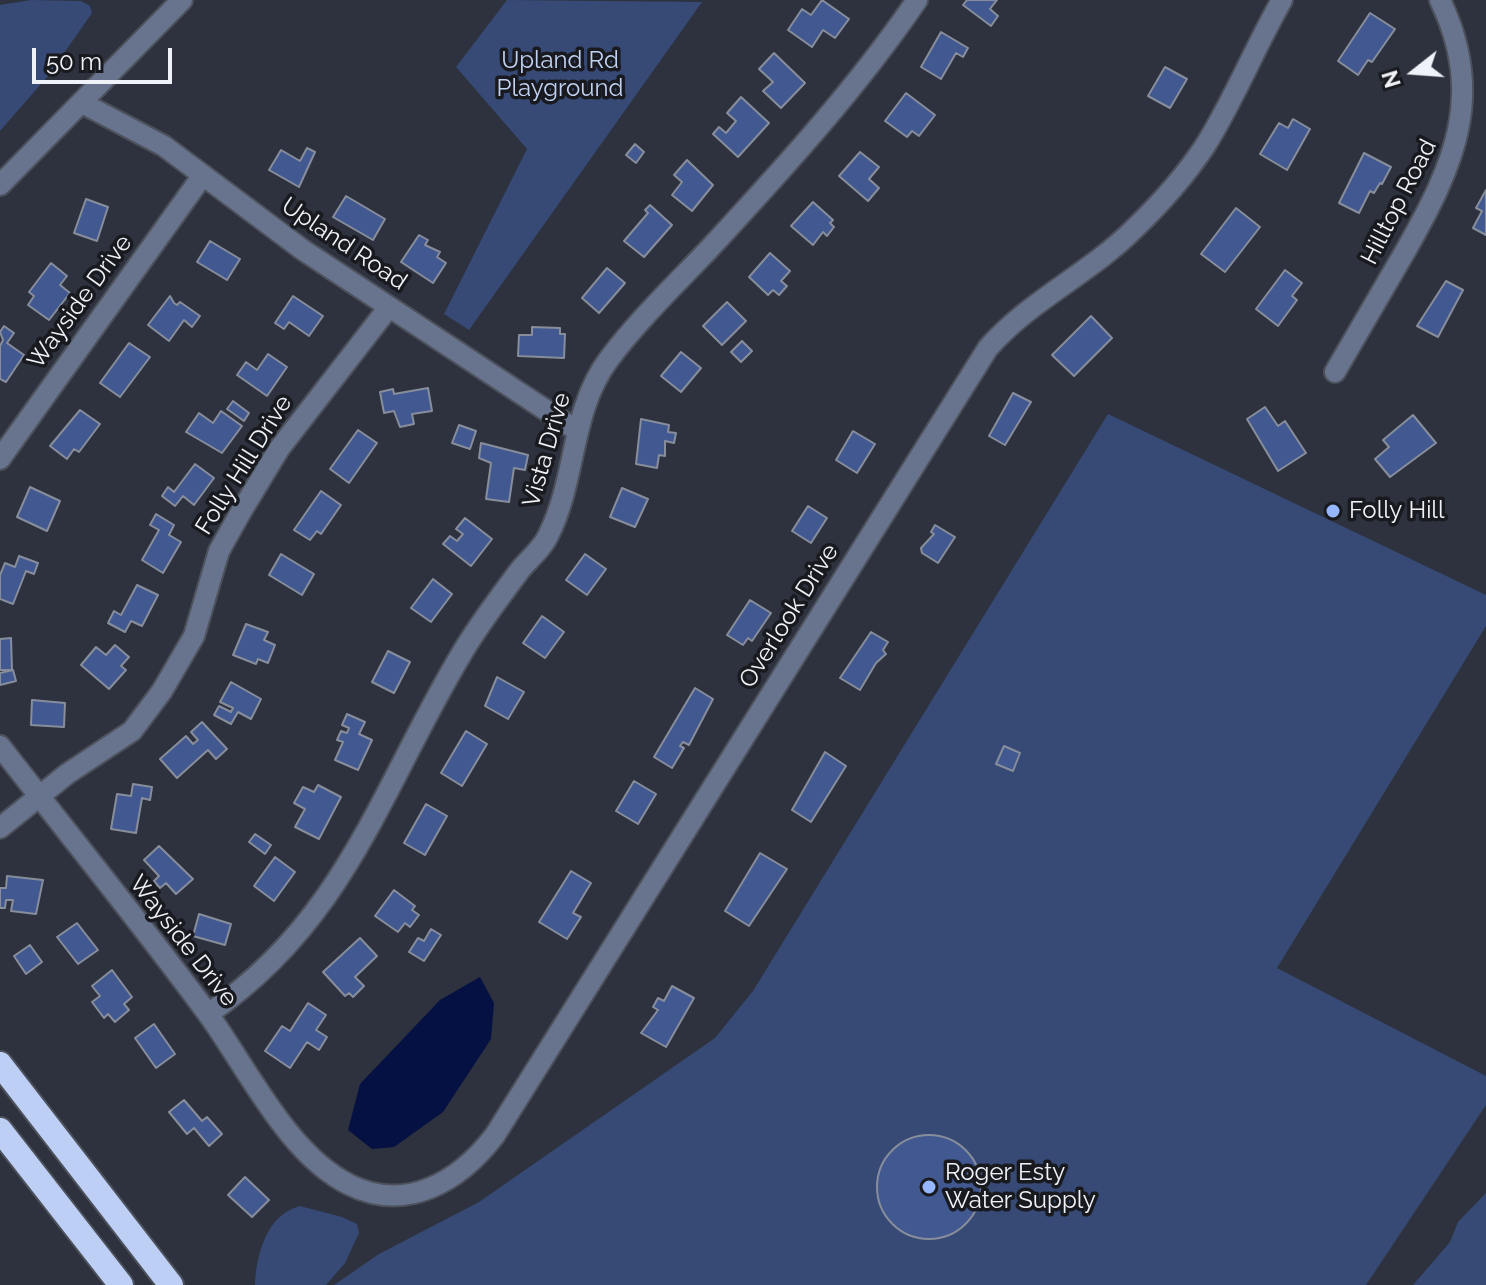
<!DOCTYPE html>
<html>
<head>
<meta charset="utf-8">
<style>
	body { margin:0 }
	#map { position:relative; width:1486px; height:1285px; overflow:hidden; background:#2d323e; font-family:Raleway,sans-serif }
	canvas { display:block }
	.north { position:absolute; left:1374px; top:32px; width:80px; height:80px; -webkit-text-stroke:6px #181a1f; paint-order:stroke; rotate:253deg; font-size:22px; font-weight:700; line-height:32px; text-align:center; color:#eff2f9 }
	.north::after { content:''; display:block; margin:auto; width:28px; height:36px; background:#eff2f9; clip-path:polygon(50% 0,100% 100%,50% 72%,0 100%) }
	.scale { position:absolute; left:32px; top:48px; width:140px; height:36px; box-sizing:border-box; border:4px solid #eff2f9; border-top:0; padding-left:10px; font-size:24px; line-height:28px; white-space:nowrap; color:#eff2f9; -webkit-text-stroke:6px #181a1f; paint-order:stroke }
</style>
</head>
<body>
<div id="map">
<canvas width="1486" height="1285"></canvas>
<div class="north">N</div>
<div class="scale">50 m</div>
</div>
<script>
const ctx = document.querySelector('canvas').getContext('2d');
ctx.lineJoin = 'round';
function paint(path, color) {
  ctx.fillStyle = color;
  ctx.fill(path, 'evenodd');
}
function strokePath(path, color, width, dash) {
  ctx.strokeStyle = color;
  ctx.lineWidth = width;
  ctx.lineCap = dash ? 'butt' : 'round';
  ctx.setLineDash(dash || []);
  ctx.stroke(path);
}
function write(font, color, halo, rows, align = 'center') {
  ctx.font = font + ' Raleway,sans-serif';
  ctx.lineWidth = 7;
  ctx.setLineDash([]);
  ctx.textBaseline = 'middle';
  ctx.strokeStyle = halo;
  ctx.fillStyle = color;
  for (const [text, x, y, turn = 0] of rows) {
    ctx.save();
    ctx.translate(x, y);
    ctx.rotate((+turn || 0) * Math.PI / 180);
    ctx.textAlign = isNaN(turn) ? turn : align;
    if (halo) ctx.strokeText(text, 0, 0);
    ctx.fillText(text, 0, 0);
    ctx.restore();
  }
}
paint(new Path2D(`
	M31 0 81 1 90 6 92 13 48 76 0 131V5Z
	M507 0 702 2 469 330 444 314 527 149 456 67Z
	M1108 414 1486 595V626L1277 968 1486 1076V1105L1366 1285H334L379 1254 479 1202 715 1038 753 991Z
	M1486 1193V1285H1413L1450 1242 1458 1222Z
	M300 1206 342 1217 357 1224 359 1233 345 1263 326 1285H255C256 1255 267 1214 300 1206Z`), '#374a75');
paint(new Path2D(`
	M480 977 494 1003 491 1039 443 1112 394 1147 372 1149 348 1130 360 1084 440 1000Z`), '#041142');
const building = new Path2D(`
	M822 0 849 19 835 38 823 30 812 47 788 30 802 9 811 15Z
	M967 0H997L990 9 998 16 991 26 963 5Z
	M1370 13 1395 29 1372 62 1368 60 1358 75 1338 61Z
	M941 32 968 48 963 57 956 53 941 79 921 67Z
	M774 53 805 83 781 108 763 91 773 82 759 69Z
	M1165 67 1187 79 1170 108 1148 96Z
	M906 93 935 115 919 136 912 131 907 137 885 121Z
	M741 97 769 123 738 157 713 134 719 127 726 133 736 121 727 113Z
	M1293 119 1310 129 1287 170 1260 154 1279 123 1288 128Z
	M635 144 644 152 636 163 626 155Z
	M307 148 315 152 299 187 269 170 281 150 300 161Z
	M860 152 879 167 869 179 879 188 868 201 839 176Z
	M1364 153 1391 167 1382 184 1380 183 1374 193 1370 191 1359 213 1339 203Z
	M687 160 713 185 692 211 672 195 682 182 674 175Z
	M1486 190V235L1473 228 1482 211 1476 208Z
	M346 196 385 219 373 240 333 217Z
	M86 199 108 207 97 241 74 233Z
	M813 202 833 220 830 223 834 227 827 236 823 232 813 245 791 226Z
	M650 205 672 225 644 257 624 241 648 213 645 210Z
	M1236 208 1260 227 1225 272 1201 254Z
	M419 235 428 240 425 245 440 252 437 257 446 263 433 283 401 262Z
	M210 241 240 259 227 280 197 262Z
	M770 253 790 271 781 281 787 286 779 295 773 290 768 295 749 277Z
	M51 263 67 276 60 285 70 293 49 320 28 305 34 296 29 292Z
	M607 268 625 283 599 313 582 298Z
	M1285 270 1302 283 1292 296 1297 300 1278 326 1256 309Z
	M1446 281 1463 290 1438 337 1417 326Z
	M170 296 174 303 177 305 180 302 200 316 192 327 184 320 169 341 148 325Z
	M293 296 323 316 309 336 289 322 284 329 275 323Z
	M727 302 746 321 722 345 703 326Z
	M1091 316 1112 338 1074 376 1052 355Z
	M4 326 14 333 7 343 24 355 6 382 0 379V346L3 340 0 332Z
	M532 327 560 328V334H565L564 358 518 356 519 335H532Z
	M742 341 752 351 741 362 731 352Z
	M129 343 150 357 120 397 100 383Z
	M681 352 701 368 681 392 661 376Z
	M268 354 287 367 267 396 237 375 246 362 257 370Z
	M428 388 432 411 412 414 414 424 400 427 394 411 384 413 380 392 393 389 394 394Z
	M1013 393 1031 402 1005 445 989 436Z
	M233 401 249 413 244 421 227 409Z
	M1265 407 1278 426 1285 421 1306 453 1278 471 1247 419Z
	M80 410 100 424 79 452 74 449 67 459 50 446Z
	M221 411 242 426 222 453 186 432 199 413 213 423Z
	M1413 415 1436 443 1390 477 1375 459 1389 447 1383 440Z
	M641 419 669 425 668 432 676 433 674 443 665 441V456L659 455 657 468 636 464Z
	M459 425 476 431 470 449 452 443Z
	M358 430 377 443 349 483 330 469Z
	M853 431 875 444 857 473 836 460Z
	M481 443 528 455 525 470 514 468 509 502 486 499 491 463 479 458Z
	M195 464 214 478 194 505 183 496 175 506 162 496 168 487 174 492Z
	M30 487 60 501 47 531 17 517Z
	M622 488 648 499 635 527 610 517Z
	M321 491 341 505 321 534 317 531 310 540 294 530Z
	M808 506 827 518 811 543 792 531Z
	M156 514 174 525 169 535 181 542 163 573 142 560 159 530 150 525Z
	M465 518 492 539 471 566 443 544 450 536 457 541 463 534 456 529Z
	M935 525 955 537 938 563 922 553 921 548 934 534 931 532Z
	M281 554 314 574 302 595 269 575Z
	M585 554 606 569 587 595 566 580Z
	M19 556 38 563 34 574 26 571 13 604 0 599V575L5 563 15 567Z
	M433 579 452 594 431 622 411 608Z
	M137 585 158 595 142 626 131 621 125 632 108 623 114 611 121 615Z
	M750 600 771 613 752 641 748 638 743 645 727 635Z
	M542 616 564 632 545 658 523 643Z
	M246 624 268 632 264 640 275 645 268 663 258 659 256 664 233 655Z
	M871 632 888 642 883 650 886 654 876 663 860 690 840 678Z
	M11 638 12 670H0V639Z
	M115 645 129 657 121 666 126 670 109 689 81 665 96 647 106 655Z
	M388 651 410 662 394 693 372 682Z
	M13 670 16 681 0 685V673Z
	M497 677 524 692 508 719 485 706Z
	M231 682 261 699 251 719 238 712 231 724 214 715 219 706 231 712 233 708 220 702Z
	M695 688 713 699 689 745 683 742 680 746 684 748 672 768 654 757Z
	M32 700 65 703 64 727 31 725Z
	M347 714 365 722 359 734 372 740 358 770 335 760 343 742 337 740 341 731 347 733 349 728 342 725Z
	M202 722 227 749 216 759 208 750 177 778 160 759 186 736 193 744 198 740 191 732Z
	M466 731 487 744 462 786 441 773Z
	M1004 746 1020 753 1013 771 996 764Z
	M825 752 846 766 811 822 792 810Z
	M634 781 656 794 638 824 616 811Z
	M133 784 152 787 150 800 142 798 136 833 111 829 117 794 131 796Z
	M318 785 341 797 319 839 295 827 305 809 294 803 303 787 314 792Z
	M426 804 447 816 425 855 404 843Z
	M255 834 271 845 265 854 249 842Z
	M159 846 193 879 176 894 166 883 160 888 154 881 159 876 144 860Z
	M760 853 787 869 749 926 725 911Z
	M275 857 295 872 274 901 254 886Z
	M571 871 591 883 573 913 581 917 567 939 539 922Z
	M7 876 43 880 36 914 11 911 13 900H6L5 908H0V888H6Z
	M394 890 415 906 412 910 419 915 410 927 405 923 398 932 375 916Z
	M199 914 231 924 225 945 193 936Z
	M77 923 98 950 78 964 57 937Z
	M431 929 441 935 424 961 409 952 418 938 424 941Z
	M360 938 377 956 355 977 364 986 353 997 349 993 345 996 323 972Z
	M30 945 42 962 26 974 14 956Z
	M112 970 132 997 124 1004 129 1010 115 1022 108 1014 104 1018 92 1002 100 996 92 986Z
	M672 986 694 998 666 1047 641 1033 658 1010 653 1007 658 998 664 1001Z
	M308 1003 326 1015 316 1030 327 1037 319 1050 307 1042 290 1068 265 1051 282 1026 290 1031Z
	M154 1024 175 1054 156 1068 135 1038Z
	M184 1100 202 1121 207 1117 222 1134 209 1146 194 1128 187 1134 169 1112Z
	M877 1187a52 52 0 1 1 104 0a52 52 0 1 1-104 0Z
	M245 1177 269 1200 252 1217 228 1195Z`);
paint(building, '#415990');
strokePath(building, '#878d9b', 2);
const minor = new Path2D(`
	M82 103 164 146 303 250 576 430
	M0 185 182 0
	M1335 372C1359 331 1382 291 1406 250 1454 165 1486 95 1440 0
	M0 459 203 175
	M0 746C69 835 141 923 208 1014 248 1069 288 1155 350 1185 407 1213 460 1181 495 1135L988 348C1030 300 1089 274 1134 229 1160 204 1185 176 1205 146 1234 100 1255 47 1282 0
	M0 828 67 774 132 731 162 691 194 636 219 551 242 510 279 449 389 307
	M208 1014C346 920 381 788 462 653 479 624 500 597 520 570 529 559 542 549 548 536 577 479 570 411 609 359 639 319 677 283 711 247 783 169 857 88 917 0`);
const highway = new Path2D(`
	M0 1064 171 1285
	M0 1130 121 1285`);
strokePath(minor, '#4c515c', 24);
strokePath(highway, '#4c515c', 28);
strokePath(minor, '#68748e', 20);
strokePath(highway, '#becff5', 24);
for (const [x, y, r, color] of [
	[1333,511,8,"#96b6fd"],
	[929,1187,8,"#96b6fd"]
]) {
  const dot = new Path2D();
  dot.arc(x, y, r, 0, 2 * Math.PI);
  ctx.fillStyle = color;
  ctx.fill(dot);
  strokePath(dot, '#181a1f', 3);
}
write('24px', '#c1d1f2', '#181a1f', [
	["Upland Rd",560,61],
	["Playground",560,89]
]);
write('24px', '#eff2f9', '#181a1f', [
	["Hilltop Road",1399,202,-63],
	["Upland Road",344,244,34],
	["Wayside Drive",80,302,-54],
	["Vista Drive",547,450,-74],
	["Folly Hill Drive",244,465,-58],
	["Overlook Drive",789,616,-58],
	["Wayside Drive",183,941,52]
]);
write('24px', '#eff2f9', '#181a1f', [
	["Folly Hill",1349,511],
	["Roger Esty",945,1173],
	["Water Supply",945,1201]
], 'left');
</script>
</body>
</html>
